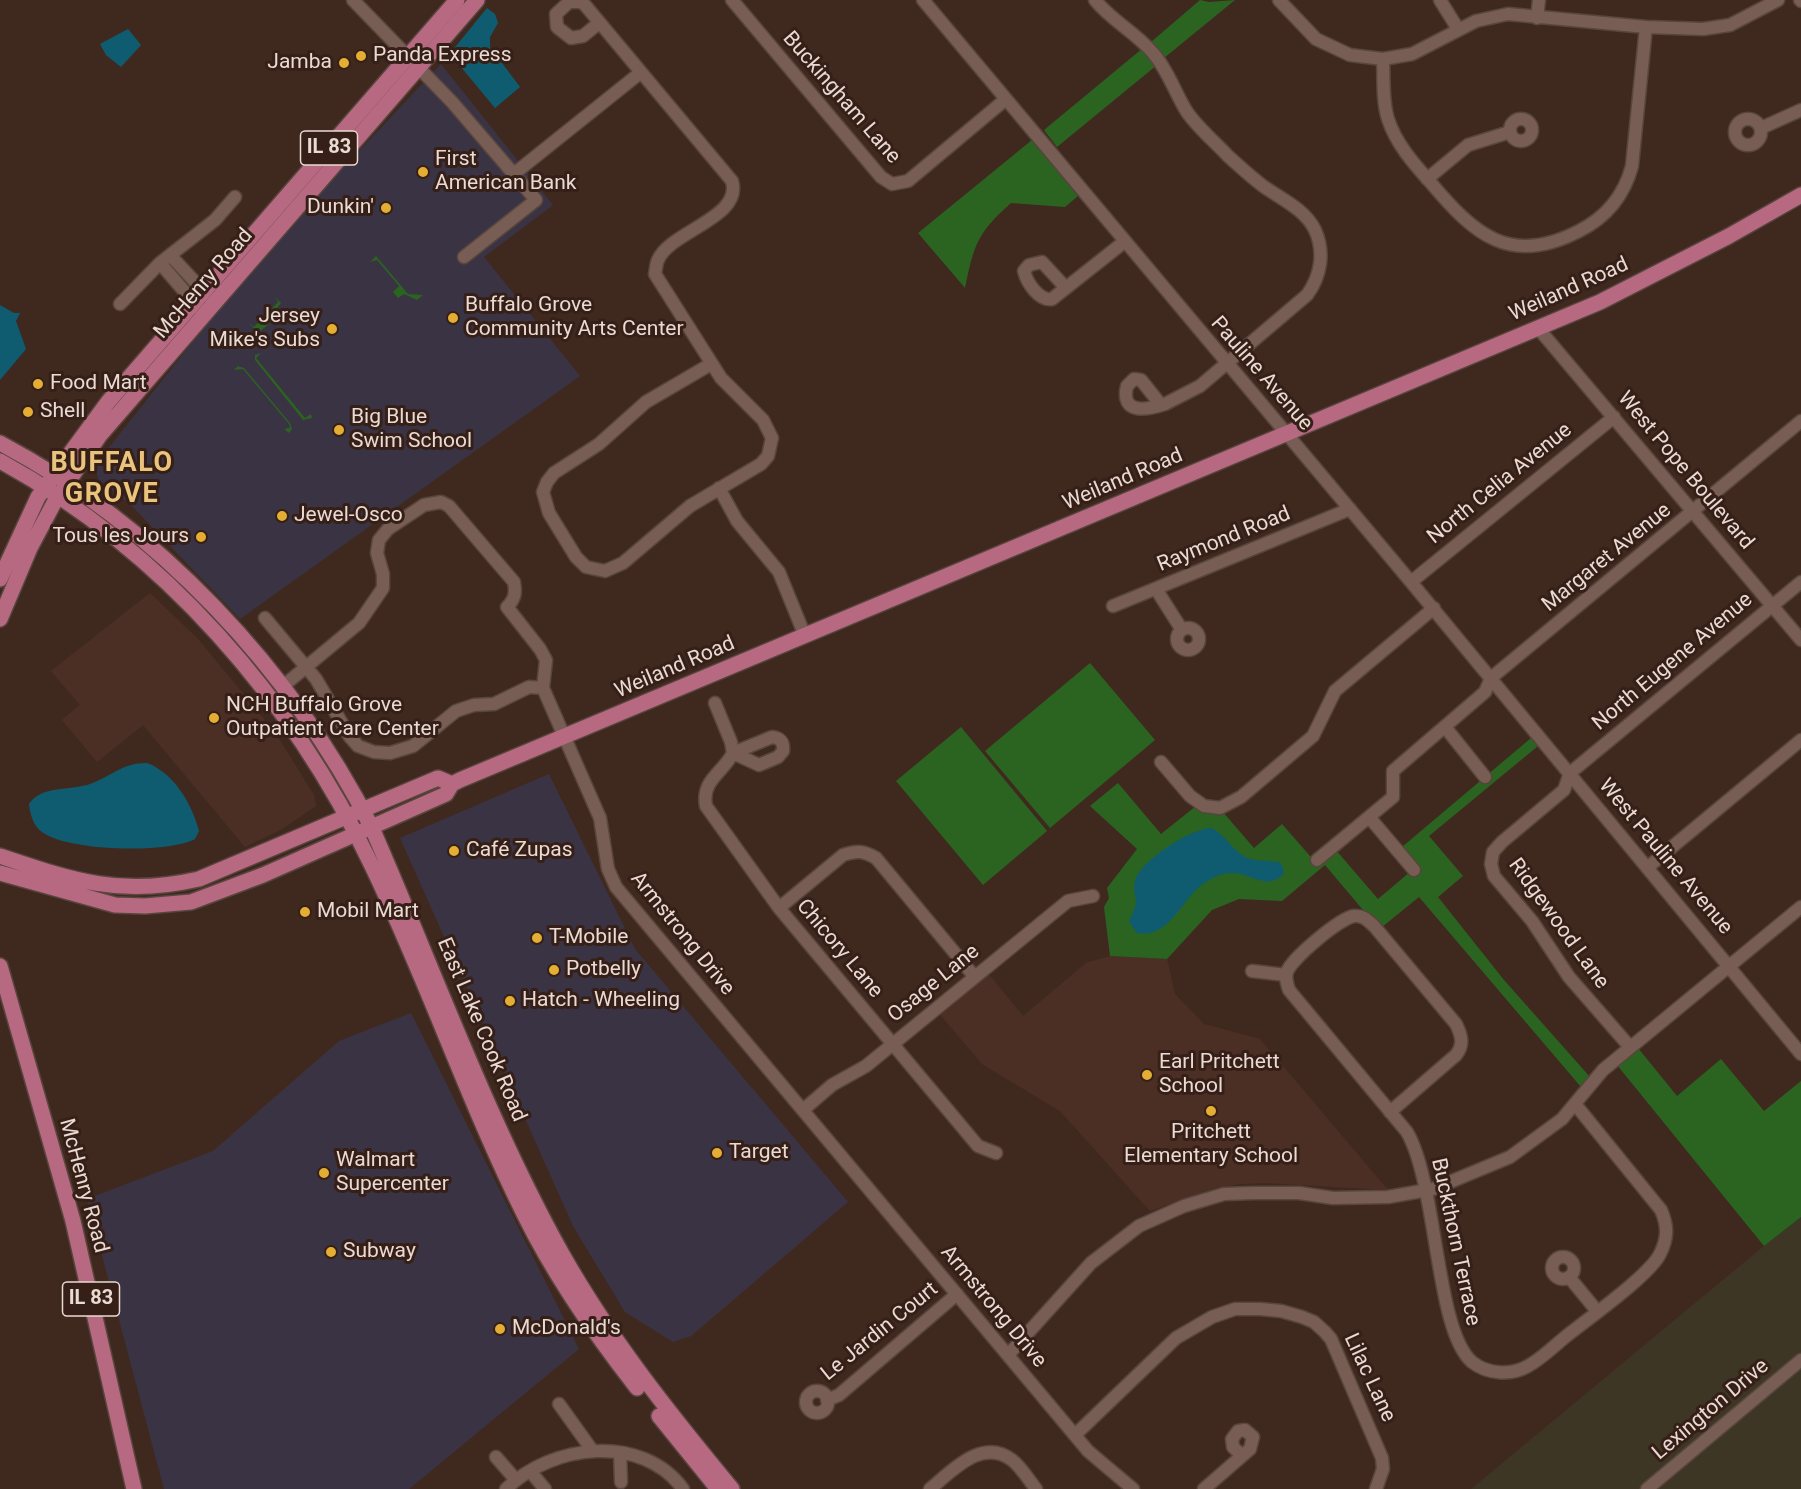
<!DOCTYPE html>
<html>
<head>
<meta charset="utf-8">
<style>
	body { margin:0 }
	canvas { display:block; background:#3f291f }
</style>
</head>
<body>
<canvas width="1801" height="1489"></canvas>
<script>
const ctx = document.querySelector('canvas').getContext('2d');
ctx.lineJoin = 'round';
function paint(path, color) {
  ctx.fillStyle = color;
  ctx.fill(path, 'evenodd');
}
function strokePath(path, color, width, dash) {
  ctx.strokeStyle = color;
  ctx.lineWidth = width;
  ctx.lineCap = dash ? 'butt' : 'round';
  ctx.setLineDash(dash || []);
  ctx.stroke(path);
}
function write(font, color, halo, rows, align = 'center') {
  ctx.font = font + ' Roboto,sans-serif';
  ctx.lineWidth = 6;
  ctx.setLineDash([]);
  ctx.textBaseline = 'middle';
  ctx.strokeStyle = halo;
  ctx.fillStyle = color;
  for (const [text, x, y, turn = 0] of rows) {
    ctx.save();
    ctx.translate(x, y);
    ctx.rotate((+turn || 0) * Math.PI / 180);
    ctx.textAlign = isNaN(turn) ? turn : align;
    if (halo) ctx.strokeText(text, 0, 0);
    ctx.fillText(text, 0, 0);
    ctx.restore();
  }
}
paint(new Path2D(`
	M441 64 553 205 484 257 580 376 240 619 130 504 99 480 95 469 99 460 219 309 291 223Z
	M549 774 635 949 848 1202 691 1336 673 1342 625 1312 573 1226 400 838Z
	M411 1013 579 1349 409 1489H164L87 1199 213 1151 339 1041Z`), '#3a3343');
paint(new Path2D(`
	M1801 1217V1489H1471L1764 1246Z`), '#3d3625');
paint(new Path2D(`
	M150 593 198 639 274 731 314 795 316 806 282 829 245 847 143 725 97 762 62 720 80 705 51 671Z
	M1110 956 1167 959 1175 994 1204 1024 1260 1039 1388 1190 1266 1183 1240 1184 1216 1188 1150 1211 1060 1111 982 1064 937 1011 986 971 1023 1016 1086 963Z`), '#4c2f24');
paint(new Path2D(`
	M1200 0 1209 2 1235 0 1164 58 1151 42Z
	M1143 48 1157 65 1057 147 1044 130Z
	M1032 140 1078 196 1065 207 1011 203C977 233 974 245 965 288L918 233Z
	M376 256 408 294 423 295 417 300 404 294 398 298 393 292 399 286 377 260 370 262Z
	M275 297 281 303 277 308 283 316 289 312 290 314 284 319 280 315 259 332 262 338 249 323 254 327 278 302Z
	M261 353 256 358 305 418 311 414 312 418 303 420 255 360V355Z
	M238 366 244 368 290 423 292 429 289 433 284 429 290 428 289 424 243 369 234 370Z
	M1090 663 1155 740 1050 828 985 751Z
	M961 727 1047 831 983 885 896 781Z
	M1531 738 1538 746 1429 836 1463 876 1438 897 1504 980 1590 1077 1581 1087 1419 897 1382 927 1363 910 1325 865 1282 901 1239 899 1212 910 1167 959 1110 956 1104 907 1109 898 1107 888 1137 849 1090 806 1118 783 1161 834 1196 806 1222 811 1254 848 1282 824 1317 864 1335 849 1378 899 1417 866 1402 847Z
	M1638 1048 1677 1096 1721 1059 1764 1111 1801 1081V1217L1764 1246 1617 1065Z`), '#2b6321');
paint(new Path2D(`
	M487 8 495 14 498 23 490 37V47L520 87 495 108 456 61 452 51Z
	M128 29 141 45 121 67 106 55 100 44Z
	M0 305 14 313H20L16 321 26 349 0 380Z
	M147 763C174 773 192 804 199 831L195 839C167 854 67 851 42 832 33 826 30 813 29 804 42 785 70 791 90 784 113 776 121 763 147 763Z
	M1212 828C1225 835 1231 848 1242 855 1253 863 1268 859 1281 863L1284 873C1268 892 1251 873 1232 873 1223 873 1213 877 1206 882 1183 895 1170 940 1137 933L1129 922C1132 915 1136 907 1136 900 1135 893 1133 888 1135 881 1140 861 1191 828 1212 828Z`), '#0f5c71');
const minor = new Path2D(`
	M353 0 452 102 536 200 464 257
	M732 0 881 177 892 184 908 181 1006 99
	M923 0 1411 582 1801 1054
	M1095 0C1112 21 1135 32 1153 53 1168 70 1175 93 1187 112 1198 128 1215 142 1228 156 1239 166 1251 177 1263 186 1281 199 1305 209 1315 230 1325 252 1321 276 1307 295L1200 386 1165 404C1147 410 1120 415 1127 386L1134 379 1141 380 1161 405
	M1279 0 1316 39 1350 55 1383 59 1412 54 1476 21 1508 14 1646 27 1703 29 1730 25 1778 0
	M1440 0 1458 29
	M1800 0 1801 1
	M1537 18 1539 0
	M599 23 583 36 571 38 557 27 556 14 569 2H581L585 5 732 181C743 218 670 231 658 260 656 264 656 270 655 274L721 378 763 420 772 438 768 456 761 464 690 506 623 563 605 571 586 567 576 557 549 513 543 492 547 482 554 473 599 444 646 402 711 364
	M1383 59C1384 78 1382 100 1388 119 1396 144 1414 164 1431 183 1474 234 1510 267 1579 231 1607 217 1624 196 1632 166L1646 27
	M1735 132a13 13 0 1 1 26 0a13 13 0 1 1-26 0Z
	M1510 130a11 11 0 1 1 22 0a11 11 0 1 1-22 0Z
	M1761 128 1801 110
	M515 173 640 73
	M1427 179 1468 145 1510 132
	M170 255 210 298
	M160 263 204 314
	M1066 288 1042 262 1029 265 1024 271C1027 283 1039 301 1052 299L1124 242
	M120 304 160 263 215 220 235 197
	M1538 328 1801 640
	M719 488 737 521 779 572 805 636
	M1411 582 1614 417
	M1156 589 1182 630
	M1113 606 1350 509
	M265 618 316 679 350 737 358 746 374 752 390 753 413 746 456 711 474 705 494 704 529 687 543 688
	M1177 639a11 11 0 1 1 22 0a11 11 0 1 1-22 0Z
	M282 687 359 623 383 588V574L377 553 379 540 388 529 424 505 441 502 449 506 514 582C516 593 515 599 507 607L540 649 546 660 543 688 600 818 608 869 616 887 1088 1451 1133 1489
	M715 703 731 742 733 753C723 773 701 780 706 806L779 908 978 1146 996 1153
	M1445 727 1485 777
	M772 737C780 738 784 742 783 751L778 757 759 765 733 753Z
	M1161 762 1190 796 1204 806 1220 808 1241 797 1313 736 1335 691 1434 608
	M1570 773 1564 790 1502 842 1493 852 1491 864 1494 876 1532 921 1569 977 1630 1047
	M1570 773 1801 582
	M1369 817 1414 870
	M1317 860 1393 797V771L1485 692 1491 678 1801 421
	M1648 867 1801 740
	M779 908 843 855C856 850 864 851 876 858L974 976
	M1252 971 1286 975
	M803 1110 832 1085 866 1066 1068 901 1093 896
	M1390 1112 1456 1055C1464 1045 1462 1036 1456 1024L1374 926C1367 920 1363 915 1354 916 1340 918 1291 959 1287 972 1285 978 1287 984 1289 990L1407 1132C1438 1186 1435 1330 1472 1362 1487 1374 1511 1376 1528 1366 1541 1359 1553 1347 1564 1338 1586 1320 1649 1276 1660 1254 1668 1238 1668 1226 1661 1210L1575 1104
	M1552 1268a11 11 0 1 1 22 0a11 11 0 1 1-22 0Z
	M1569 1277 1597 1311
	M1008 1355 1091 1263 1139 1226 1184 1206 1224 1194 1253 1193H1299L1333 1198 1388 1197 1433 1189 1510 1157 1562 1119 1603 1070 1801 907
	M806 1402a11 11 0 1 1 22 0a11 11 0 1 1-22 0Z
	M827 1400 839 1395 957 1294
	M559 1404 592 1450
	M1075 1435 1176 1338 1212 1317 1235 1309H1260L1281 1311 1302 1317 1314 1322 1325 1332 1331 1339 1382 1458 1383 1469 1376 1489
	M620 1453 621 1482
	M496 1457 516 1480
	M530 1471 545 1489
	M506 1489C552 1444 642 1433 683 1489
	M930 1489C952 1471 982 1437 1012 1460 1021 1467 1029 1480 1036 1489
	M1204 1489 1250 1449 1253 1437 1245 1430 1238 1431 1232 1439 1233 1447 1242 1456
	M1647 1489 1801 1360`);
const major = new Path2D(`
	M0 443C158 527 291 669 372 828 434 970 487 1119 562 1254 610 1339 670 1414 732 1489
	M0 461C163 550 293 699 372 866 427 980 468 1101 524 1214 555 1277 594 1333 637 1388
	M0 579 38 497 108 402 457 0
	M0 619 30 548 55 501 100 435 477 0
	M0 856C74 881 121 897 199 879L438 778 452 784
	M0 873 115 905 145 906 191 902 263 875 446 794 452 784 460 780 1600 302 1729 236 1801 195
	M0 966 73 1221 134 1489
	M659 1416 718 1489`);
strokePath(minor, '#58453d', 15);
strokePath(major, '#58453d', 18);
strokePath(minor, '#775d53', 12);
strokePath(major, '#b76982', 15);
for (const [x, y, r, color] of [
	[361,56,6,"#e4ae35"],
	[344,63,6,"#e4ae35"],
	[423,172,6,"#e4ae35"],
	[386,208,6,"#e4ae35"],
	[453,318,6,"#e4ae35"],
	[332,329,6,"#e4ae35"],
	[38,384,6,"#e4ae35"],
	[28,412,6,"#e4ae35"],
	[339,430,6,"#e4ae35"],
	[282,516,6,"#e4ae35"],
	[201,537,6,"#e4ae35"],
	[214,718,6,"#e4ae35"],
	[454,851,6,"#e4ae35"],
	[305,912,6,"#e4ae35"],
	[537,938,6,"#e4ae35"],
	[554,970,6,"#e4ae35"],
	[510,1001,6,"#e4ae35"],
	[1147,1075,6,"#e4ae35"],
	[1211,1111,6,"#e4ae35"],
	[717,1153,6,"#e4ae35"],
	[324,1173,6,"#e4ae35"],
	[331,1252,6,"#e4ae35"],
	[500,1329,6,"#e4ae35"]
]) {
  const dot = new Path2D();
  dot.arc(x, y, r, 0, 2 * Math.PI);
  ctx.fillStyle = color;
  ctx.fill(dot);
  strokePath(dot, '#351f16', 2);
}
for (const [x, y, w] of [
	[329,148,57],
	[91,1299,57]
]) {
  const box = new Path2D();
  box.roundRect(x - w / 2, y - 17, w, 34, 4.5);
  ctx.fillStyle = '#351f16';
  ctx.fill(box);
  strokePath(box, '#eadad4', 1.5);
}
write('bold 20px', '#eadad4', null, [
	["IL 83",329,148],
	["IL 83",91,1299]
]);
write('21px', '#eadad4', '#351f16', [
	["Panda Express",373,56],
	["Jamba",332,63,"right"],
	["First",435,160],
	["American Bank",435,184],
	["Dunkin'",374,208,"right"],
	["Buffalo Grove",465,306],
	["Community Arts Center",465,330],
	["Jersey",320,317,"right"],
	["Mike's Subs",320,341,"right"],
	["Food Mart",50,384],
	["Shell",40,412],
	["Big Blue",351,418],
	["Swim School",351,442],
	["Jewel-Osco",294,516],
	["Tous les Jours",189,537,"right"],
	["NCH Buffalo Grove",226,706],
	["Outpatient Care Center",226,730],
	["Café Zupas",466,851],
	["Mobil Mart",317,912],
	["T-Mobile",549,938],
	["Potbelly",566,970],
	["Hatch - Wheeling",522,1001],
	["Earl Pritchett",1159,1063],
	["School",1159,1087],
	["Pritchett",1211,1133,"center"],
	["Elementary School",1211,1157,"center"],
	["Target",729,1153],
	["Walmart",336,1161],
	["Supercenter",336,1185],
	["Subway",343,1252],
	["McDonald's",512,1329]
], 'left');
write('21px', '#eadad4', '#351f16', [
	["Buckingham Lane",841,98,49],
	["McHenry Road",204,284,-49],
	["Weiland Road",1569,290,-24],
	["Pauline Avenue",1261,374,49],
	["West Pope Boulevard",1685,471,50],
	["Weiland Road",1123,480,-23],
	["North Celia Avenue",1500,484,-39],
	["Raymond Road",1224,540,-22],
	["Margaret Avenue",1607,558,-39],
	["North Eugene Avenue",1673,662,-40],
	["Weiland Road",675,668,-23],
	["West Pauline Avenue",1665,857,50],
	["Ridgewood Lane",1558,924,54],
	["Armstrong Drive",682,934,51],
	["Chicory Lane",839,949,50],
	["Osage Lane",934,984,-39],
	["East Lake Cook Road",481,1030,67],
	["McHenry Road",83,1186,75],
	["Buckthorn Terrace",1455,1242,78],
	["Armstrong Drive",993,1307,50],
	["Le Jardin Court",880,1332,-39],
	["Lilac Lane",1369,1378,65],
	["Lexington Drive",1711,1410,-40]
]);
ctx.letterSpacing = '1.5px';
write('bold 27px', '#eac47d', '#351f16', [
	["BUFFALO",112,464],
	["GROVE",112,495]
]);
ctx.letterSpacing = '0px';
</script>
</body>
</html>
